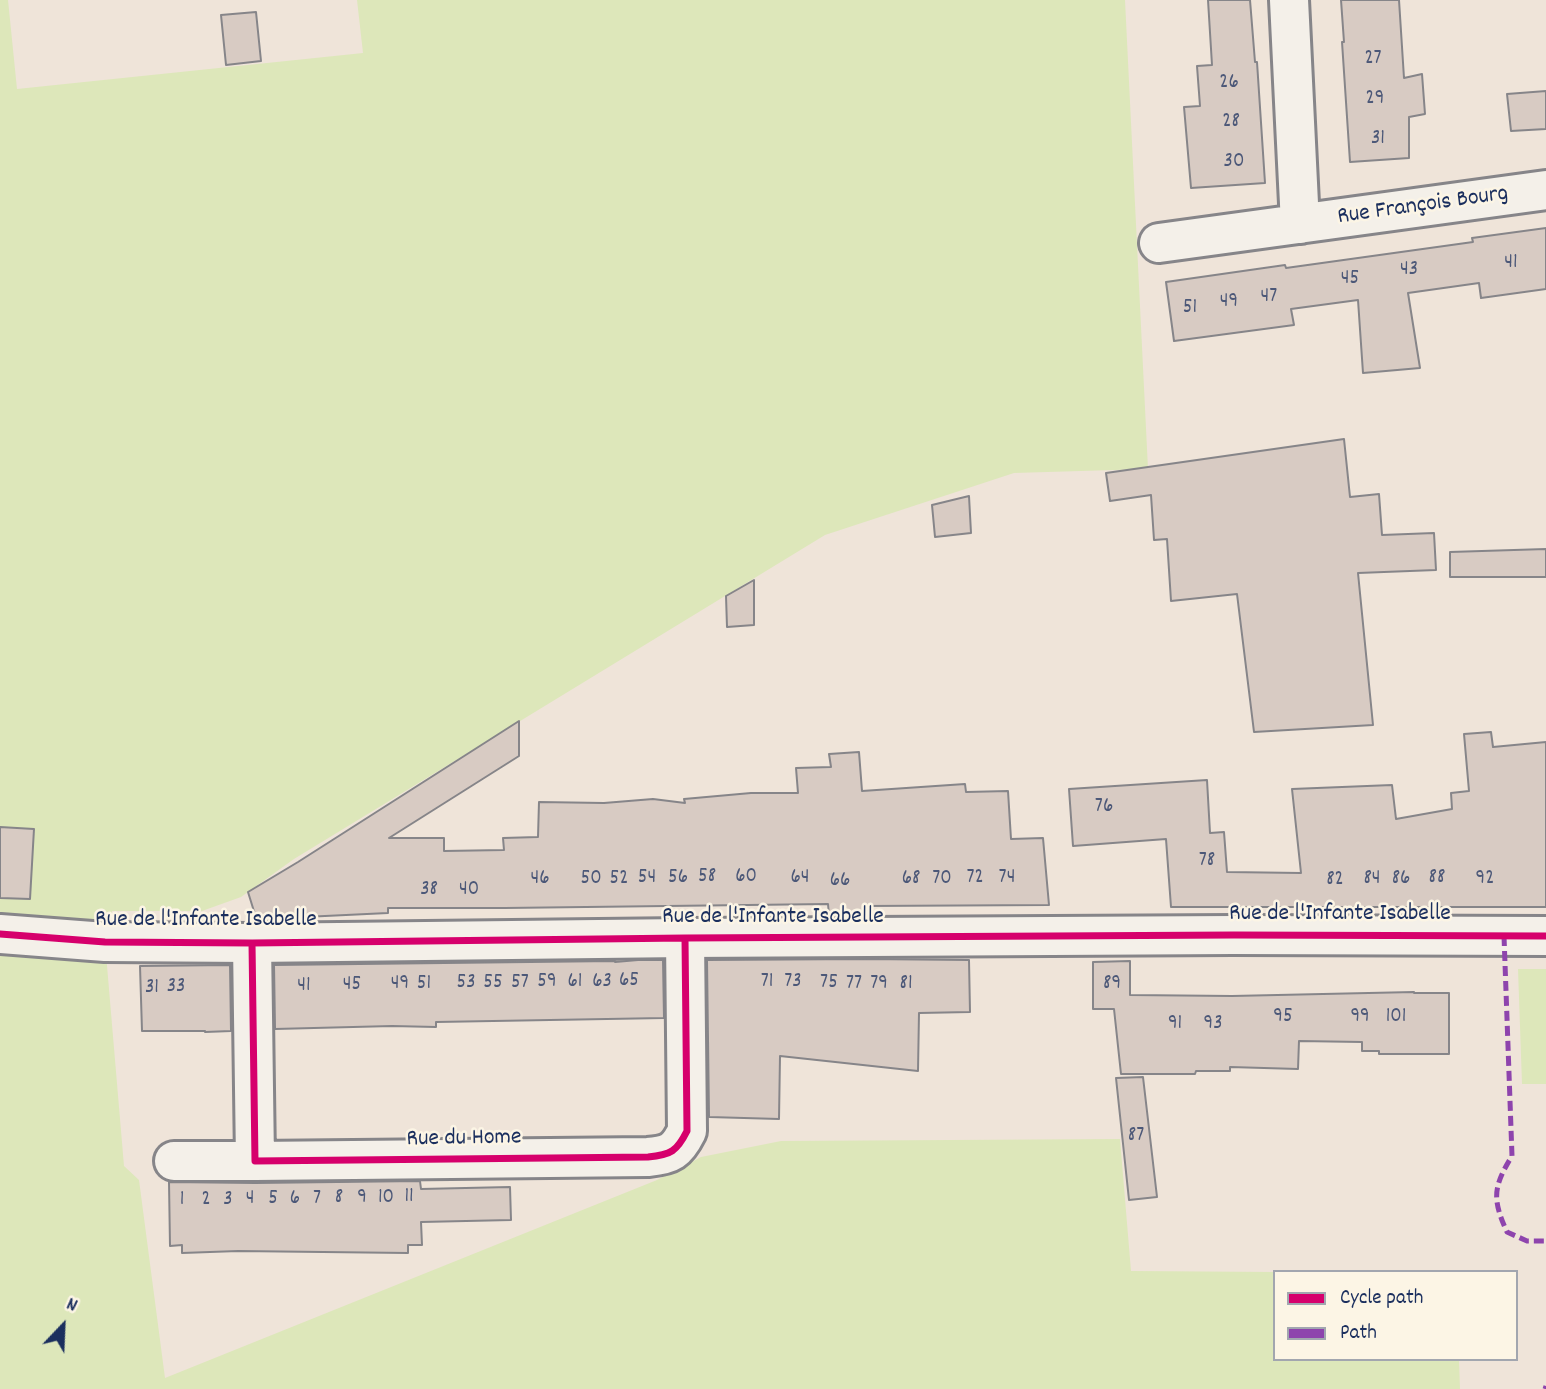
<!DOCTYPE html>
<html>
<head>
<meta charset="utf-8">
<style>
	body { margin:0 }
	#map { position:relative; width:1546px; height:1389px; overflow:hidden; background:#efe4d9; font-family:Dekko,sans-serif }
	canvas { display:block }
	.legend { position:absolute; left:1273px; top:1270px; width:245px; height:91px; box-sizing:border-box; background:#fcf5e5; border:2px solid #a2a6af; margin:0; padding:9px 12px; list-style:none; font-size:21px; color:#1b2f5e }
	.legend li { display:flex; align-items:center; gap:14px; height:35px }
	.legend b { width:35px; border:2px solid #a2a6af }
	.north { position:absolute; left:28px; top:1291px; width:70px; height:70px; -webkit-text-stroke:5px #fcf5e5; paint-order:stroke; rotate:23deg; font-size:19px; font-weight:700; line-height:28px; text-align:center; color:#1b2f5e }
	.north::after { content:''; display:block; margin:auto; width:24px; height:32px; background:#1b2f5e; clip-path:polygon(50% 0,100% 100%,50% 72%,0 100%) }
</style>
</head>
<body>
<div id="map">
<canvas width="1546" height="1389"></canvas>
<ul class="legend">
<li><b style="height:9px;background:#d6006c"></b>Cycle path</li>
<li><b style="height:9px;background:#8e44ad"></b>Path</li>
</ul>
<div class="north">N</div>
</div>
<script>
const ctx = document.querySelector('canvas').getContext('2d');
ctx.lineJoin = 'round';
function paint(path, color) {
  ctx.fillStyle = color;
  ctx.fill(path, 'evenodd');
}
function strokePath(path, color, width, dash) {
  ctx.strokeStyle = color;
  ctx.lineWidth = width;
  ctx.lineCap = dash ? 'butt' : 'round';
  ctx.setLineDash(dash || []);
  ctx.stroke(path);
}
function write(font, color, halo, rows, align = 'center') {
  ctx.font = font + ' Dekko,sans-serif';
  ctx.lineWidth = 5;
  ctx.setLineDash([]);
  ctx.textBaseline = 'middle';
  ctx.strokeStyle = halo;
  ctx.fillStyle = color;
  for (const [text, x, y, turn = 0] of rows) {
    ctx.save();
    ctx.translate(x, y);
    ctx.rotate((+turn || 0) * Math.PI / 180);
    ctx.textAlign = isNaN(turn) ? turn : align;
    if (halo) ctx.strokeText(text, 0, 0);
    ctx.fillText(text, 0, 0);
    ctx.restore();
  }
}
paint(new Path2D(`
	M0 0H8L17 89 363 53 357 0H1125L1148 469 1014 473 825 535 294 859 241 897 202 911H112L105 942 124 1166 139 1180 165 1378 657 1180 701 1157 781 1141 1120 1139 1131 1271 1275 1272V1359H1459L1460 1389H0Z
	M1518 969H1546V1084H1522Z`), '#dde7ba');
const building = new Path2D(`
	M1208 0H1250L1255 62H1257L1265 183 1191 188 1184 107 1200 106 1197 66 1212 65Z
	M1341 0H1399L1404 78 1422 74 1425 114 1409 117V158L1350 162 1342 42H1344Z
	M256 12 261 61 226 65 221 15Z
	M1546 91V129L1511 131 1507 94Z
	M1546 228V289L1481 298 1479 283 1408 293 1420 368 1363 373 1358 300 1291 309 1294 325 1174 341 1166 282 1285 265 1286 268 1473 242 1472 238Z
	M1344 439 1350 497 1379 494 1382 535 1434 533 1436 570 1358 573 1373 725 1254 732 1237 594 1171 601 1167 539 1154 540 1151 495 1110 501 1106 473Z
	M969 496 971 533 935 537 932 505Z
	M1546 549V577H1450V552Z
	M754 580V625L727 627 726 596Z
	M519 721V756L389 838H444V851L504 850 503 838 538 837 539 802 604 803 653 799 685 803 684 799 751 793H798L796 768 831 767 829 754 859 752 862 791 965 784 966 792 1008 791 1011 839 1043 838 1049 905 866 906V915H829L828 904 505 908H388V913L304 917V921H257L248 892 298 862Z
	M1491 732 1493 747 1546 742V907H1171L1166 839 1073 846 1069 789 1207 780 1210 833 1224 832 1227 872 1301 873 1292 789 1392 785 1396 819 1452 809 1451 793 1469 791 1464 734Z
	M0 827 34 829 30 899 0 898Z
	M865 959 969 960 970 1012 919 1013 918 1071 780 1056 779 1119 709 1117 707 960Z
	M638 960H663L664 1018 436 1022V1027L392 1026 275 1029 274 965 615 961V962Z
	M1130 961V995L1232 996 1414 992V993H1449V1054H1379V1051H1362V1042L1299 1041 1298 1069 1230 1067V1071H1196L1195 1074H1121L1114 1009H1093V962Z
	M230 965 231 1031 205 1032V1031H142L140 966Z
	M1143 1077 1157 1197 1129 1200 1116 1078Z
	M420 1181 421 1189 510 1187 511 1220 421 1222 422 1245H408V1253L238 1251 182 1253V1245L170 1246 169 1182 255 1183Z`);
paint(building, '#d8cbc3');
strokePath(building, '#868589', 2);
const minor = new Path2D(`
	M1289 0 1300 224
	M1159 243 1546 190
	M252 943 255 1161 648 1157C671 1155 677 1151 687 1131L685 938
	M174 1161H255`);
const tertiary = new Path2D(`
	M0 934 105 942 252 943 685 938 1234 935 1546 936`);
strokePath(minor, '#868589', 44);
strokePath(tertiary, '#868589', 44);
strokePath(minor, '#f4f0e9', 38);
strokePath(tertiary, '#f4f0e9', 38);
strokePath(new Path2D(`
	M1504 936 1512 1156C1493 1187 1492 1199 1507 1232L1527 1241H1546
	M1545 1389 1546 1386`), '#8e44ad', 5, [10, 5]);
strokePath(new Path2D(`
	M0 934 105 942 252 943 685 938 1234 935 1546 936
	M252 943 255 1161 648 1157C671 1155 677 1151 687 1131L685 938`), '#d6006c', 7);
write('21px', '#4c5878', null, [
	["27",1373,60],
	["26",1229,84],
	["29",1375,100],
	["28",1231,123],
	["31",1378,140],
	["30",1234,163],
	["41",1511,264],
	["43",1409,271],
	["45",1350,280],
	["47",1269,298],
	["49",1229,303],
	["51",1190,309],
	["76",1104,808],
	["78",1207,862],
	["58",707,878],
	["60",746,878],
	["54",647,879],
	["56",678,879],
	["64",800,879],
	["72",975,879],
	["74",1007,879],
	["88",1437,879],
	["46",540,880],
	["50",591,880],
	["52",619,880],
	["68",911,880],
	["70",942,880],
	["84",1372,880],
	["86",1401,880],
	["92",1485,880],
	["82",1335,881],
	["66",840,882],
	["38",429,891],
	["40",469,891],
	["65",629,982],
	["59",547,983],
	["61",575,983],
	["63",602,983],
	["71",767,983],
	["73",793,983],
	["53",466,984],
	["55",493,984],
	["57",520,984],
	["75",829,984],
	["49",400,985],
	["51",424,985],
	["77",854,985],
	["79",879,985],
	["81",906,985],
	["89",1112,985],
	["45",352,986],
	["41",304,987],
	["33",176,988],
	["31",152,989],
	["95",1283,1018],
	["99",1360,1018],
	["101",1396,1018],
	["91",1175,1025],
	["93",1213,1025],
	["87",1136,1137],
	["11",409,1198],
	["8",339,1199],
	["9",362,1199],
	["10",386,1199],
	["4",250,1200],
	["5",273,1200],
	["6",295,1200],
	["7",317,1200],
	["1",182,1201],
	["2",206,1201],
	["3",228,1201]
]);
write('24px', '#1b2f5e', '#fcf5e5', [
	["Rue François Bourg",1423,207,-8],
	["Rue de l'Infante Isabelle",1340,916],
	["Rue de l'Infante Isabelle",773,919],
	["Rue de l'Infante Isabelle",206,922],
	["Rue du Home",464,1140,-1]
]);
</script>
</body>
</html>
